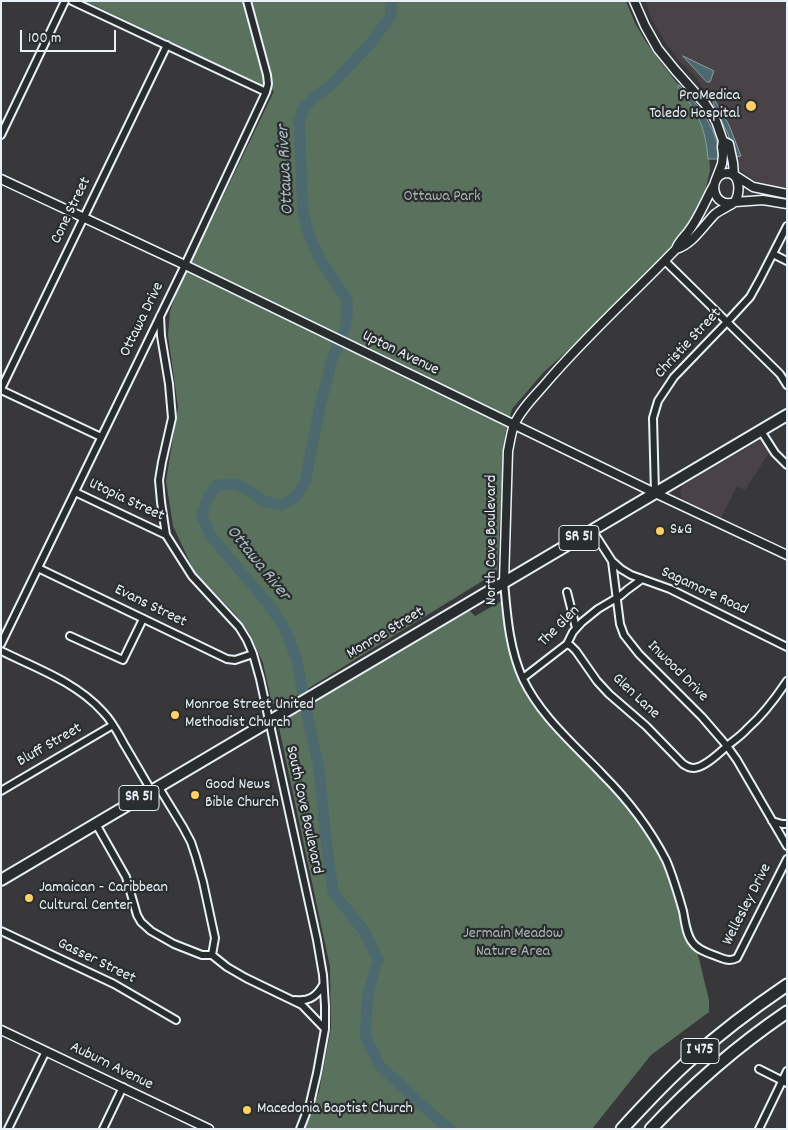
<!DOCTYPE html>
<html>
<head>
<meta charset="utf-8">
<style>
	body { margin:0 }
	#map { position:relative; width:788px; height:1130px; overflow:hidden; background:#383739; font-family:Dekko,sans-serif }
	canvas { display:block }
	.frame { position:absolute; inset:0; border:2px solid #e8f1f8; pointer-events:none }
	.scale { position:absolute; left:20px; top:30px; width:96px; height:22px; box-sizing:border-box; border:2px solid #e8f1f8; border-top:0; padding-left:6px; font-size:15px; line-height:18px; white-space:nowrap; color:#e8f1f8; -webkit-text-stroke:4px #2a2d2e; paint-order:stroke }
</style>
</head>
<body>
<div id="map">
<canvas width="788" height="1130"></canvas>
<div class="frame"></div>
<div class="scale">100 m</div>
</div>
<script>
const ctx = document.querySelector('canvas').getContext('2d');
ctx.lineJoin = 'round';
function paint(path, color) {
  ctx.fillStyle = color;
  ctx.fill(path, 'evenodd');
}
function strokePath(path, color, width, dash) {
  ctx.strokeStyle = color;
  ctx.lineWidth = width;
  ctx.lineCap = dash ? 'butt' : 'round';
  ctx.setLineDash(dash || []);
  ctx.stroke(path);
}
function write(font, color, halo, rows, align = 'center') {
  ctx.font = font + ' Dekko,sans-serif';
  ctx.lineWidth = 4.5;
  ctx.setLineDash([]);
  ctx.textBaseline = 'middle';
  ctx.strokeStyle = halo;
  ctx.fillStyle = color;
  for (const [text, x, y, turn = 0] of rows) {
    ctx.save();
    ctx.translate(x, y);
    ctx.rotate((+turn || 0) * Math.PI / 180);
    ctx.textAlign = isNaN(turn) ? turn : align;
    if (halo) ctx.strokeText(text, 0, 0);
    ctx.fillText(text, 0, 0);
    ctx.restore();
  }
}
paint(new Path2D(`
	M645 1H787V190L755 181 738 168 723 119 707 93 693 74 680 62 666 43 652 20Z
	M760 440 769 453 745 490 737 486 721 518 682 499 680 493 682 486Z`), '#494347');
paint(new Path2D(`
	M85 1H626L635 23 646 42 663 65 684 92 699 114 706 135 709 152 710 170 705 192 695 216 662 257 577 342 543 373 512 409 505 435 497 572 283 704H272L263 663 250 634 235 614 194 571 173 526 166 481 178 407 168 335 170 311 177 292 274 91Z
	M509 597 512 628 517 651 526 677 539 699 579 746 606 771 638 809 650 826 669 859 683 893 709 1000V1012L651 1055 592 1129H303L319 1092 331 1028 330 967 278 723 469 610 475 616Z`), '#5a715d');
const water = new Path2D(`
	M683 56 714 71 710 82H707Z
	M679 85C697 103 721 132 718 159H708C705 125 698 114 678 87Z
	M714 99 729 125 741 156 735 157 728 134 714 106 713 102Z`);
paint(water, '#4b696e');
strokePath(water, '#8a9fa5', 1);
strokePath(new Path2D(`
	M391 1V16L370 44 330 86 315 96 303 108 299 122 303 213 309 235 320 259 347 300V317L345 328 333 356 320 406 305 482 295 498 281 505 264 501 248 490 235 484 217 485 208 497 202 516 211 536 270 606 285 629 297 661 310 729 319 768 325 831 333 892 364 931 378 959 368 994 365 1035 380 1066 434 1116 450 1129`), '#4b696e', 11);
const minor = new Path2D(`
	M72 1 266 92
	M1 135 65 1
	M773 254 787 261
	M665 261 780 374 787 385
	M160 316 161 336 169 384 172 418 162 462 159 480 161 502 166 535 192 576 239 627 247 640 253 654 260 679 317 940 323 975 325 1006V1029L317 1073 310 1103 300 1129
	M1 389 167 45
	M1 390 101 437
	M761 431 775 453 787 465
	M75 492 166 535
	M655 493 653 418 658 401 674 377 727 322 750 297 760 279 787 226
	M592 530 612 561 620 624 624 635 639 654 702 717 727 746 737 760 787 846
	M612 561 621 569 631 575 670 589 787 647
	M38 568 227 659 235 660 253 654
	M504 582C507 615 509 648 523 679 541 717 575 745 603 775 628 800 650 829 666 860 673 876 678 894 683 911 685 921 686 935 693 943 698 950 708 953 716 956 724 959 729 962 737 958L787 859
	M567 592 576 628
	M70 636 123 660 143 619
	M1 644 185 265 266 92 268 84 267 75 247 1
	M567 644 571 646 576 651 597 681 609 694 646 726 683 764C686 766 690 768 694 768 705 767 718 754 726 747 733 741 741 736 747 729 763 715 775 699 787 681
	M1 651C36 668 76 682 103 712 112 721 118 733 124 744 133 759 142 775 151 790
	M523 678 567 644 573 632 582 622 598 609 620 596 627 590 642 579
	M158 786 183 827 191 842 196 857 203 882 215 938 212 955
	M1 791 113 725
	M772 821 782 824H787
	M96 824 126 877 137 915 141 922 151 931 174 944 202 955H212L227 967 246 978 302 1005 325 1029
	M1 931 114 984 176 1020
	M295 1000C309 1002 317 996 323 985
	M759 1069 787 1083
	M8 1129 46 1051
	M103 1129 123 1087
	M759 1129 787 1071`);
const tertiary = new Path2D(`
	M634 1 645 26 658 49 675 70 706 105 716 121 723 141 722 147 723 155 722 164 715 182
	M723 141 729 144 733 163 734 175
	M736 176 753 187 787 194
	M1 179 185 265 655 493 787 555
	M735 202C740 193 741 173 727 173 707 174 711 210 735 202L763 200 787 204
	M676 249C692 245 704 225 715 214 720 210 727 207 732 204
	M504 582 508 451C510 442 511 433 514 425 521 409 535 396 546 383 587 335 633 294 676 249 678 242 684 237 688 232 699 218 705 201 714 185
	M1 1030 209 1129`);
const primary = new Path2D(`
	M1 880 787 415`);
const motorway = new Path2D(`
	M622 1129C644 1105 666 1081 690 1060 720 1033 753 1008 787 985
	M651 1129C692 1085 737 1046 787 1012`);
strokePath(minor, '#e8f1f8', 10);
strokePath(tertiary, '#e8f1f8', 11);
strokePath(primary, '#e8f1f8', 14);
strokePath(motorway, '#e8f1f8', 15);
strokePath(minor, '#2a2d2e', 6);
strokePath(tertiary, '#2a2d2e', 8);
strokePath(primary, '#2a2d2e', 10);
strokePath(motorway, '#2a2d2e', 11);
for (const [x, y, r, color] of [
	[751,106,6,"#ffd166"],
	[660,531,5,"#ffd166"],
	[175,715,5,"#ffd166"],
	[195,795,5,"#ffd166"],
	[29,898,5,"#ffd166"],
	[247,1110,5,"#ffd166"]
]) {
  const dot = new Path2D();
  dot.arc(x, y, r, 0, 2 * Math.PI);
  ctx.fillStyle = color;
  ctx.fill(dot);
  strokePath(dot, '#2a2d2e', 2);
}
for (const [x, y, w] of [
	[579,538,40],
	[139,798,40],
	[700,1051,38]
]) {
  const box = new Path2D();
  box.roundRect(x - w / 2, y - 12.5, w, 25, 4);
  ctx.fillStyle = '#2a2d2e';
  ctx.fill(box);
  strokePath(box, '#e8f1f8', 1);
}
write('bold 15px', '#e8f1f8', null, [
	["SR 51",579,538],
	["SR 51",139,798],
	["I 475",700,1051]
]);
write('16px', '#e8f1f8', '#2a2d2e', [
	["ProMedica",740,97,"right"],
	["Toledo Hospital",740,115,"right"],
	["S&G",670,531],
	["Monroe Street United",185,706],
	["Methodist Church",185,724],
	["Good News",205,786],
	["Bible Church",205,804],
	["Jamaican - Caribbean",39,889],
	["Cultural Center",39,907],
	["Macedonia Baptist Church",257,1110]
], 'left');
write('16px', '#a8b7b2', '#2a2d2e', [
	["Ottawa Park",442,198],
	["Jermain Meadow",513,935],
	["Nature Area",513,953]
]);
write('16px', '#e8f1f8', '#2a2d2e', [
	["Cone Street",72,211,-64],
	["Ottawa Drive",143,320,-64],
	["Christie Street",689,344,-47],
	["Upton Avenue",400,354,26],
	["Utopia Street",126,501,25],
	["North Cove Boulevard",493,540,-90],
	["Sagamore Road",704,592,25],
	["Evans Street",150,607,26],
	["The Glen",560,627,-45],
	["Monroe Street",386,634,-31],
	["Inwood Drive",677,672,45],
	["Glen Lane",635,697,43],
	["Bluff Street",50,746,-30],
	["South Cove Boulevard",303,810,78],
	["Wellesley Drive",748,905,-63],
	["Gasser Street",96,962,26],
	["Auburn Avenue",111,1067,26]
]);
write('italic 18px', '#a9bbc1', '#2a2d2e', [
	["Ottawa River",287,170,-93],
	["Ottawa River",257,564,51]
]);
</script>
</body>
</html>
